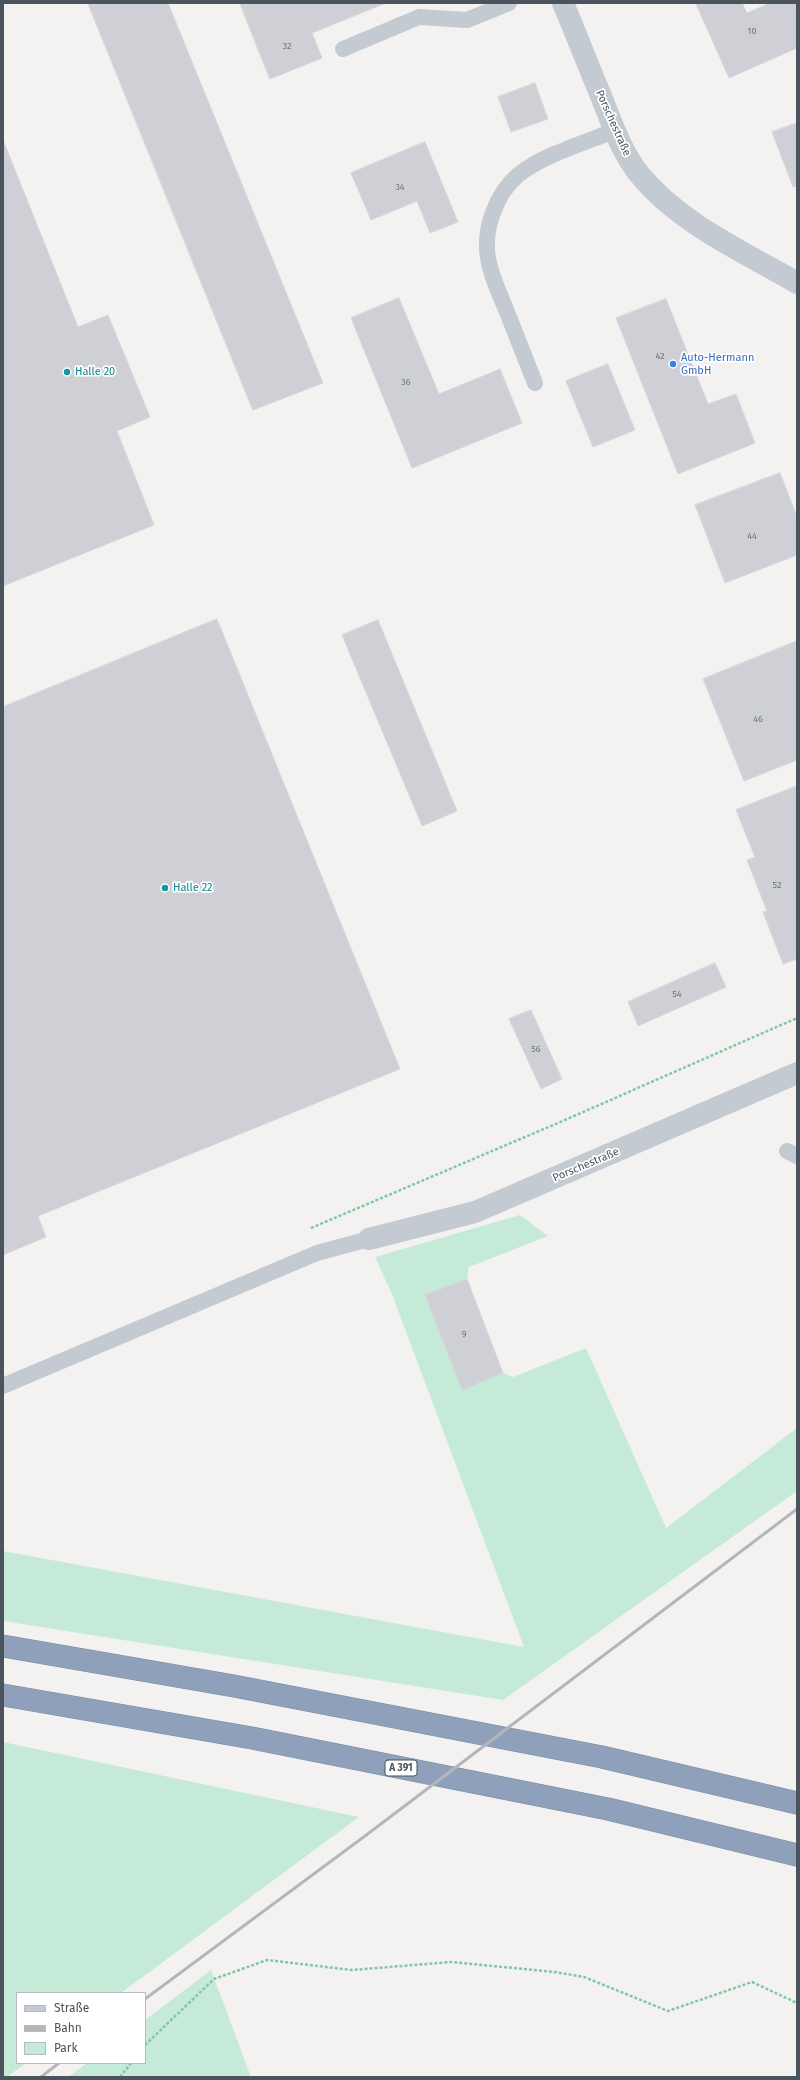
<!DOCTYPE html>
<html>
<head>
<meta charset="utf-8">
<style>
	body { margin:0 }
	#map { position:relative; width:800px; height:2080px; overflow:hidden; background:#f3f2f1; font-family:"Fira Sans",sans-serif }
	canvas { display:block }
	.frame { position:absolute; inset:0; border:4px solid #4b535d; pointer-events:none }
	.legend { position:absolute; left:16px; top:1992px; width:130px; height:72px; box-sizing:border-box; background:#fff; border:1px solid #b7babe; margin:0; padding:5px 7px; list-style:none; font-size:12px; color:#4b535d }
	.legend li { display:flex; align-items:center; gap:8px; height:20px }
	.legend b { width:20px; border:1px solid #b7babe }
</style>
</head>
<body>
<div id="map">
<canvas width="800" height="2080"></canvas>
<div class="frame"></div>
<ul class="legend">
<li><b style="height:5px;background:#c4cad1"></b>Straße</li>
<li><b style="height:5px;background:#b4b6bb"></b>Bahn</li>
<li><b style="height:11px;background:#c5ebd8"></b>Park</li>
</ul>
</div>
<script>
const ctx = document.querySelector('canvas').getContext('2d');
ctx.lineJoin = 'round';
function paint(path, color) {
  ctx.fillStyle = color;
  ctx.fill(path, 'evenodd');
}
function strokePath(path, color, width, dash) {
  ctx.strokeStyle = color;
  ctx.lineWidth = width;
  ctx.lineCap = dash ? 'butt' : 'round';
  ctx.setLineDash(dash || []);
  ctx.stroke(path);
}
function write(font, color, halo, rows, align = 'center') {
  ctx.font = font + ' "Fira Sans",sans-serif';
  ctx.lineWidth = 3.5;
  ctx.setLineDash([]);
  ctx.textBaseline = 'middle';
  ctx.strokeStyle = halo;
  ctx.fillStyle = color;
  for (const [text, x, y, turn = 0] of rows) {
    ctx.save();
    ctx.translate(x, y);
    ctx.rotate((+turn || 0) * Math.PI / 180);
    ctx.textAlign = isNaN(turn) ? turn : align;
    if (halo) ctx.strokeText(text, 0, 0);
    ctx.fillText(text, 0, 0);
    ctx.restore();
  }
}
paint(new Path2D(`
	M520 1215 548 1236 469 1267 467 1279 425 1295 462 1389 503 1373 513 1377 586 1348 666 1528 797 1428V1491L503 1700 3 1621V1551L524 1647 392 1294 375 1257Z
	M3 1742 359 1817 121 1993H17V2063H26L7 2077H3Z
	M211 1970 251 2077H68L87 2063H145V2020Z`), '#c5ebd8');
const building = new Path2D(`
	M88 3H168L323 383 253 410Z
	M240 3H386L312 33 322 58 270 79Z
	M698 3H742L747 13 770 3H797V48L729 78 696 4Z
	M535 83 548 119 511 132 498 97Z
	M797 123V186L793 187 772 132Z
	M3 140 78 327 108 315 150 417 117 431 154 525 3 586Z
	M425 142 458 222 430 233 417 201 371 220 351 173Z
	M399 298 439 394 500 369 522 423 412 468 351 318Z
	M666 299 708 404 736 394 755 443 678 474 616 318Z
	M608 364 635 430 593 447 566 381Z
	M780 473 797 517V555L725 583 695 505Z
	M217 619 400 1069 38 1216 46 1237 3 1255V707Z
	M378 620 457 811 422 826 342 635Z
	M797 641V760L744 781 703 679Z
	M797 786V959L783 964 763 912 767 911 747 860 755 857 736 810Z
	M715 963 726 987 638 1026 628 1002Z
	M531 1010 562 1079 541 1089 509 1019Z
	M467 1279 503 1373 462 1390 425 1295Z`);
paint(building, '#cfd0d5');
strokePath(building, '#d6d7dc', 1);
const highway = new Path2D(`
	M3 1646 234 1686 602 1757 797 1803
	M3 1695 252 1738 608 1809 797 1855`);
strokePath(highway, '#7a8ba6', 23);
strokePath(new Path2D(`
	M311 1228 565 1120 797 1018
	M145 2045 214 1979 267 1960 352 1970 451 1962 555 1972 584 1977 668 2011 752 1982 797 2003
	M120 2077 131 2063`), '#80c6aa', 2.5, [3, 2]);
strokePath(new Path2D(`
	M343 49 419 17 467 20 509 3
	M535 383C525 358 515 332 505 307 498 291 491 275 488 258 483 229 496 194 518 175 543 155 584 143 614 131
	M787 1151 797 1156
	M3 1386 317 1253 369 1239`), '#c4cad1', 16);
strokePath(new Path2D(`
	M563 3C576 34 588 65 601 96 612 123 621 152 640 175 679 223 744 252 797 283
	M369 1239 475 1212 797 1073`), '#c4cad1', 22);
strokePath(highway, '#8ea0ba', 22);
strokePath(new Path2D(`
	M145 1999 365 1836 797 1509
	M41 2077 59 2063`), '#b4b6bb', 3);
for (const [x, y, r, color] of [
	[673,364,4,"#3f7fe0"],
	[67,372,4,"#0f9aa8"],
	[165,888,4,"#0f9aa8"]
]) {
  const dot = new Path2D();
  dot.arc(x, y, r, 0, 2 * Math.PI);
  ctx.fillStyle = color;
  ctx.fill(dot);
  strokePath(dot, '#fff', 1.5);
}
write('9px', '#6c727b', null, [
	["10",752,31],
	["32",287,46],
	["34",400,187],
	["42",660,356],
	["36",406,382],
	["44",752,536],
	["46",758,719],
	["52",777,885],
	["54",677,994],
	["56",536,1049],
	["9",464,1334]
]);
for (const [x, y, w] of [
	[401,1768,32]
]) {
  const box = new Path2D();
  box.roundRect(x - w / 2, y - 8, w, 16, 3);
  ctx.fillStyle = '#fff';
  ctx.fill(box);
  strokePath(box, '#4b535d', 1);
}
write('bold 10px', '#4b535d', null, [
	["A 391",401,1768]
]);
write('11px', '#4b535d', '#fff', [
	["Porschestraße",613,123,66],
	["Porschestraße",586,1165,-23]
]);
write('11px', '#366cbe', '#fff', [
	["Auto-Hermann",681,358],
	["GmbH",681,371]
], 'left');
write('11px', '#0d838f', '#fff', [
	["Halle 20",75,372],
	["Halle 22",173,888]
], 'left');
</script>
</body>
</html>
